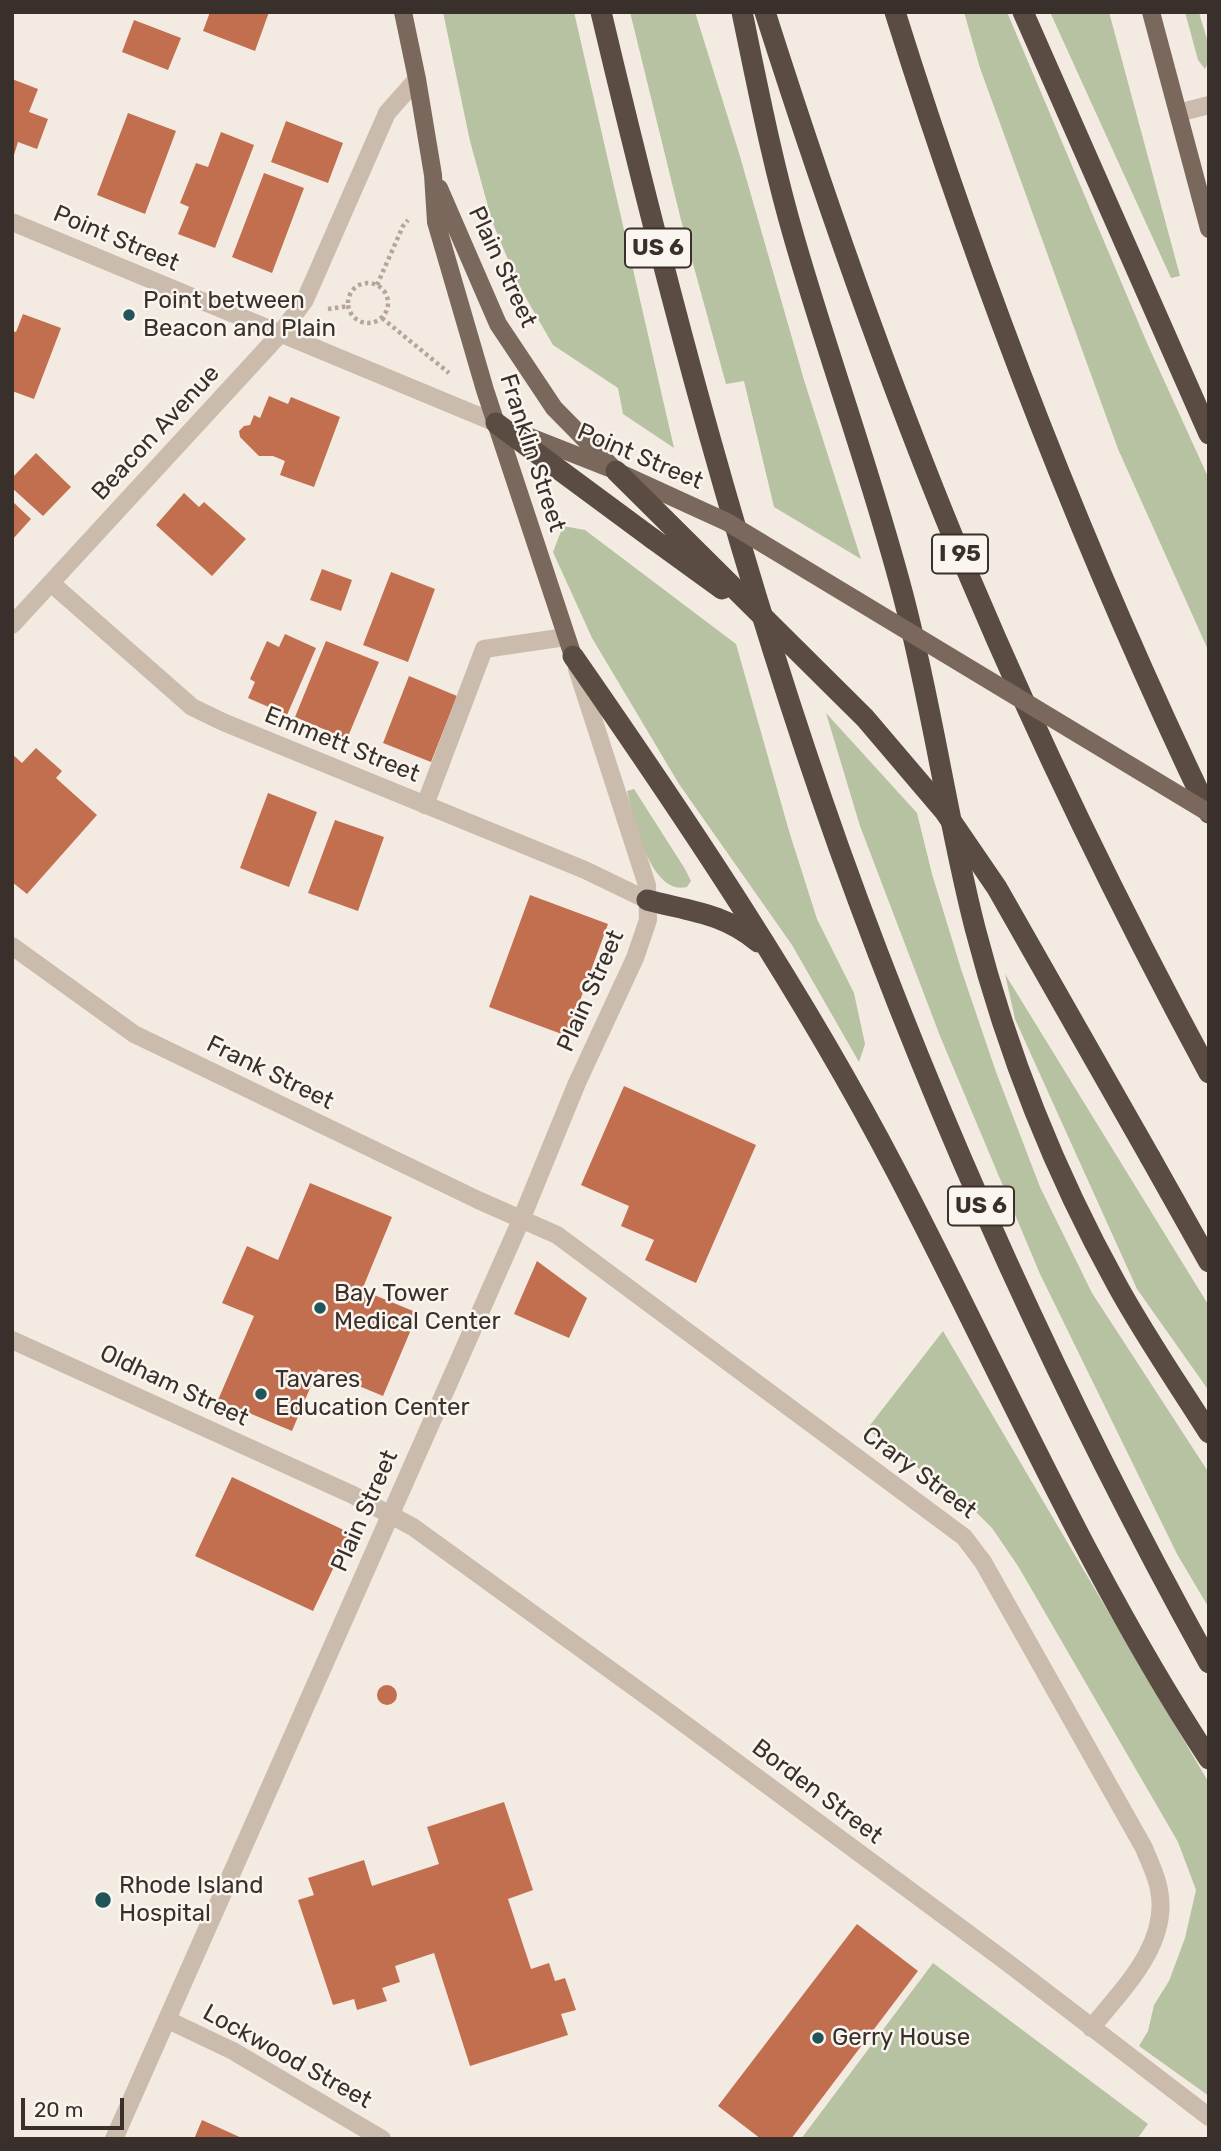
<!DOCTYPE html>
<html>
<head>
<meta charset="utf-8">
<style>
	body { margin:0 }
	#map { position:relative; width:1221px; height:2151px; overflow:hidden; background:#f3ebe1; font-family:Rubik,sans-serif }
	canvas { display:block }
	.frame { position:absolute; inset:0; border:14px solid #3a302b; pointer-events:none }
	.scale { position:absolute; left:21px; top:2098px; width:103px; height:32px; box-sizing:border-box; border:4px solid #3a302b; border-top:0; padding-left:9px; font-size:21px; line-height:24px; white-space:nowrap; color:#3a302b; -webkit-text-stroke:5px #faf5ee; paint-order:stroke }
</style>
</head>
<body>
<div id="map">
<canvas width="1221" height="2151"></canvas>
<div class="frame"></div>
<div class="scale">20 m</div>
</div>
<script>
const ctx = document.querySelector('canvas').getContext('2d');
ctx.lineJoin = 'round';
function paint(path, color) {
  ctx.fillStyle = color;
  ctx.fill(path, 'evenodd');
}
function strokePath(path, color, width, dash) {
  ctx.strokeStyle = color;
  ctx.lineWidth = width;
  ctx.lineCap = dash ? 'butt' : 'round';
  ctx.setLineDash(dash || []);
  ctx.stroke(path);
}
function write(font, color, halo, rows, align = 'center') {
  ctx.font = font + ' Rubik,sans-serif';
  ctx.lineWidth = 5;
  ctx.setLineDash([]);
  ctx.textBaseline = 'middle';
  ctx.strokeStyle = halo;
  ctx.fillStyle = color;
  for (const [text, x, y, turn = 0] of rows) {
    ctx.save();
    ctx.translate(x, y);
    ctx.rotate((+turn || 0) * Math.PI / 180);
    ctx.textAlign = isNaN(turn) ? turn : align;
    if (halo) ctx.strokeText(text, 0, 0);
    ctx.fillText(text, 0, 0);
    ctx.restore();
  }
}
paint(new Path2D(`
	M443 12H574L674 448 623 414 618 388 553 345 519 286 492 221 470 141Z
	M630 12H695L739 153 804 380 861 559 774 507 744 381 726 384 681 220Z
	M964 12H1007L1147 343 1209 479V652L1118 449 980 68Z
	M1050 12H1109L1180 276 1171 278Z
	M1185 12H1199C1203 29 1215 53 1205 69L1198 60Z
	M563 526 585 530 736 644 789 831 817 919 854 993 865 1044 859 1062 792 945 679 784 592 638 553 552Z
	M826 713 917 813 932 874 961 969 996 1072 1040 1187 1092 1293 1209 1473V1608L1177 1554 1040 1274 940 1036 860 826Z
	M634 789 685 869 691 881 687 887C650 896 633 817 627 791Z
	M1005 974 1209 1306V1391L1137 1289 1015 1019Z
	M943 1331 1209 1783V2096L1139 2046 1148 2031 1154 2005 1169 1981 1185 1938 1196 1890 1178 1842 1018 1566 992 1528 975 1511 867 1429Z
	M933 1963 1148 2124 1137 2139H801Z`), '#b6c2a1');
paint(new Path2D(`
	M210 12H269L255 51 203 31Z
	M134 20 181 38 168 70 122 52Z
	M12 79 38 89 29 112 48 119 37 149 18 142 13 158Z
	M128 113 176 131 145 214 97 195Z
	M286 121 343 143 328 183 271 162Z
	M221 132 254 145 215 248 178 234 189 207 180 203 196 163 208 167Z
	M264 173 304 188 272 273 232 257Z
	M23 314 61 328 34 399 12 391V331L16 332Z
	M269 396 288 404 291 397 340 417 314 487 280 475 285 461 273 456H259L240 437 239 431 244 426 250 425 254 415 260 418Z
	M36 453 71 487 43 516 12 488V478Z
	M184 493 199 507 204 502 246 539 212 576 156 525Z
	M12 501 31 519 12 540Z
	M322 569 352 580 341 611 310 600Z
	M391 572 435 589 408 662 363 645Z
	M285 634 316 648 287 715 248 698 255 682 250 679 267 641 279 647Z
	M326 641 379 662 347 739 295 717Z
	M409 676 457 696 431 762 383 743Z
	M36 748 62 771 56 778 97 815 27 894 12 882V754L22 763Z
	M268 793 317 812 289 887 240 868Z
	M335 820 384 837 358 911 308 893Z
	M530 895 608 924 567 1036 489 1007Z
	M624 1086 756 1145 696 1283 645 1260 654 1240 621 1226 629 1206 581 1185Z
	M310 1183 392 1217 362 1290 418 1313 383 1396 318 1369 292 1431 218 1400 254 1316 222 1303 247 1246 278 1260Z
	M537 1261 587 1298 569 1338 514 1314Z
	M232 1477 350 1533 313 1611 195 1556Z
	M377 1695a10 10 0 1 1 20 0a10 10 0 1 1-20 0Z
	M504 1802 533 1890 508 1899 531 1969 549 1963 555 1981 565 1978 576 2010 561 2014 568 2035 470 2066 434 1953 395 1966 400 1982 382 1988 387 2001 357 2010 354 1999 333 2005 298 1900 314 1895 308 1878 364 1860 372 1886 439 1864 427 1827Z
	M857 1924 918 1971 791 2139H761L718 2106Z
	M202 2120 244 2139H194Z`), '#c26f50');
strokePath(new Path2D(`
	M348 303a20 20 0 1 1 40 0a20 20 0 1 1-40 0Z
	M377 285 403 226 408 220
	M328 309 348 306
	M382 318 449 373`), '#b7a697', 4.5, [3.5, 3.5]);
strokePath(new Path2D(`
	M425 805 484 649 566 637`), '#cbbbad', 18);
strokePath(new Path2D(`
	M1178 113 1209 105
	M51 583 192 707 223 722 585 870 647 900
	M12 625 280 334 305 300 387 113 417 79
	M12 946 134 1034 478 1200 557 1235 964 1537 983 1562 1144 1848C1149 1861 1157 1876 1159 1890 1170 1944 1122 1990 1091 2028
	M12 1340 353 1495 413 1527 663 1708 1004 1960 1209 2117
	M168 2020 233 2051 382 2139
	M114 2139 521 1220 577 1083 635 958 648 920 647 885 577 669`), '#cbbbad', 18);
strokePath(new Path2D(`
	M12 222 496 423`), '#cbbbad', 18);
strokePath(new Path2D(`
	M403 12 417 79 433 175 436 222 485 390 573 656
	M1151 12 1209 229
	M439 188 498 324 554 408 616 471
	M515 431 609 468`), '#7b685d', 18);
strokePath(new Path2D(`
	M601 12C668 294 742 575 839 848 940 1129 1064 1401 1209 1663
	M742 12C758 89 773 166 795 241 829 359 872 476 903 595 932 705 947 818 975 928 1007 1052 1055 1173 1117 1285 1145 1336 1178 1384 1209 1433
	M765 12C826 203 892 393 970 578 1041 746 1122 912 1209 1073
	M895 12C981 286 1085 554 1209 813
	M1023 12 1209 434
	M496 423 653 539
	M573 656C689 823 802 991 896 1171 999 1368 1087 1573 1209 1759
	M647 900C689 911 724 913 758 942
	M1150 1157 1209 1262`), '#5a4b43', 21);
strokePath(new Path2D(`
	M622 474 727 522 1209 813`), '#7b685d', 18);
strokePath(new Path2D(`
	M616 471 865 718 945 812 997 888 1150 1157
	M653 539 722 589`), '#5a4b43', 21);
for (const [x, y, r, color] of [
	[129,315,7,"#22555a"],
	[320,1308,7,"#22555a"],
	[261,1394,7,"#22555a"],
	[103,1900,9,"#22555a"],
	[818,2038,7,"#22555a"]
]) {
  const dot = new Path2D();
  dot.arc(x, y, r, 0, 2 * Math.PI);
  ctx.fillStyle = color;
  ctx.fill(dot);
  strokePath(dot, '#faf5ee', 2.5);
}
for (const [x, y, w] of [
	[658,248,66],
	[960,554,56],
	[981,1206,66]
]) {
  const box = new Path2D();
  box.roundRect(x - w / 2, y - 19.5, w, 39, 5);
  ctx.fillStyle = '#faf5ee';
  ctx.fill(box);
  strokePath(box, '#3a302b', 2);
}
write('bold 23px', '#3a302b', null, [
	["US 6",658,248],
	["I 95",960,554],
	["US 6",981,1206]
]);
write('24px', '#3a302b', '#faf5ee', [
	["Point Street",116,239,23],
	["Plain Street",502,267,65],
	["Beacon Avenue",156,433,-47],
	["Franklin Street",532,453,72],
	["Point Street",640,457,23],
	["Emmett Street",342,745,22],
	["Plain Street",591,991,-66],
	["Frank Street",270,1073,26],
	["Oldham Street",174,1386,25],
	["Crary Street",919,1473,37],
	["Plain Street",365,1511,-66],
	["Borden Street",817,1792,37],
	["Lockwood Street",287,2057,29]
]);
write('24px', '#3a302b', '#faf5ee', [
	["Point between",143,301],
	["Beacon and Plain",143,329],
	["Bay Tower",334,1294],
	["Medical Center",334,1322],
	["Tavares",275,1380],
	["Education Center",275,1408],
	["Rhode Island",119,1886],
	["Hospital",119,1914],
	["Gerry House",832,2038]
], 'left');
</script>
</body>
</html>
